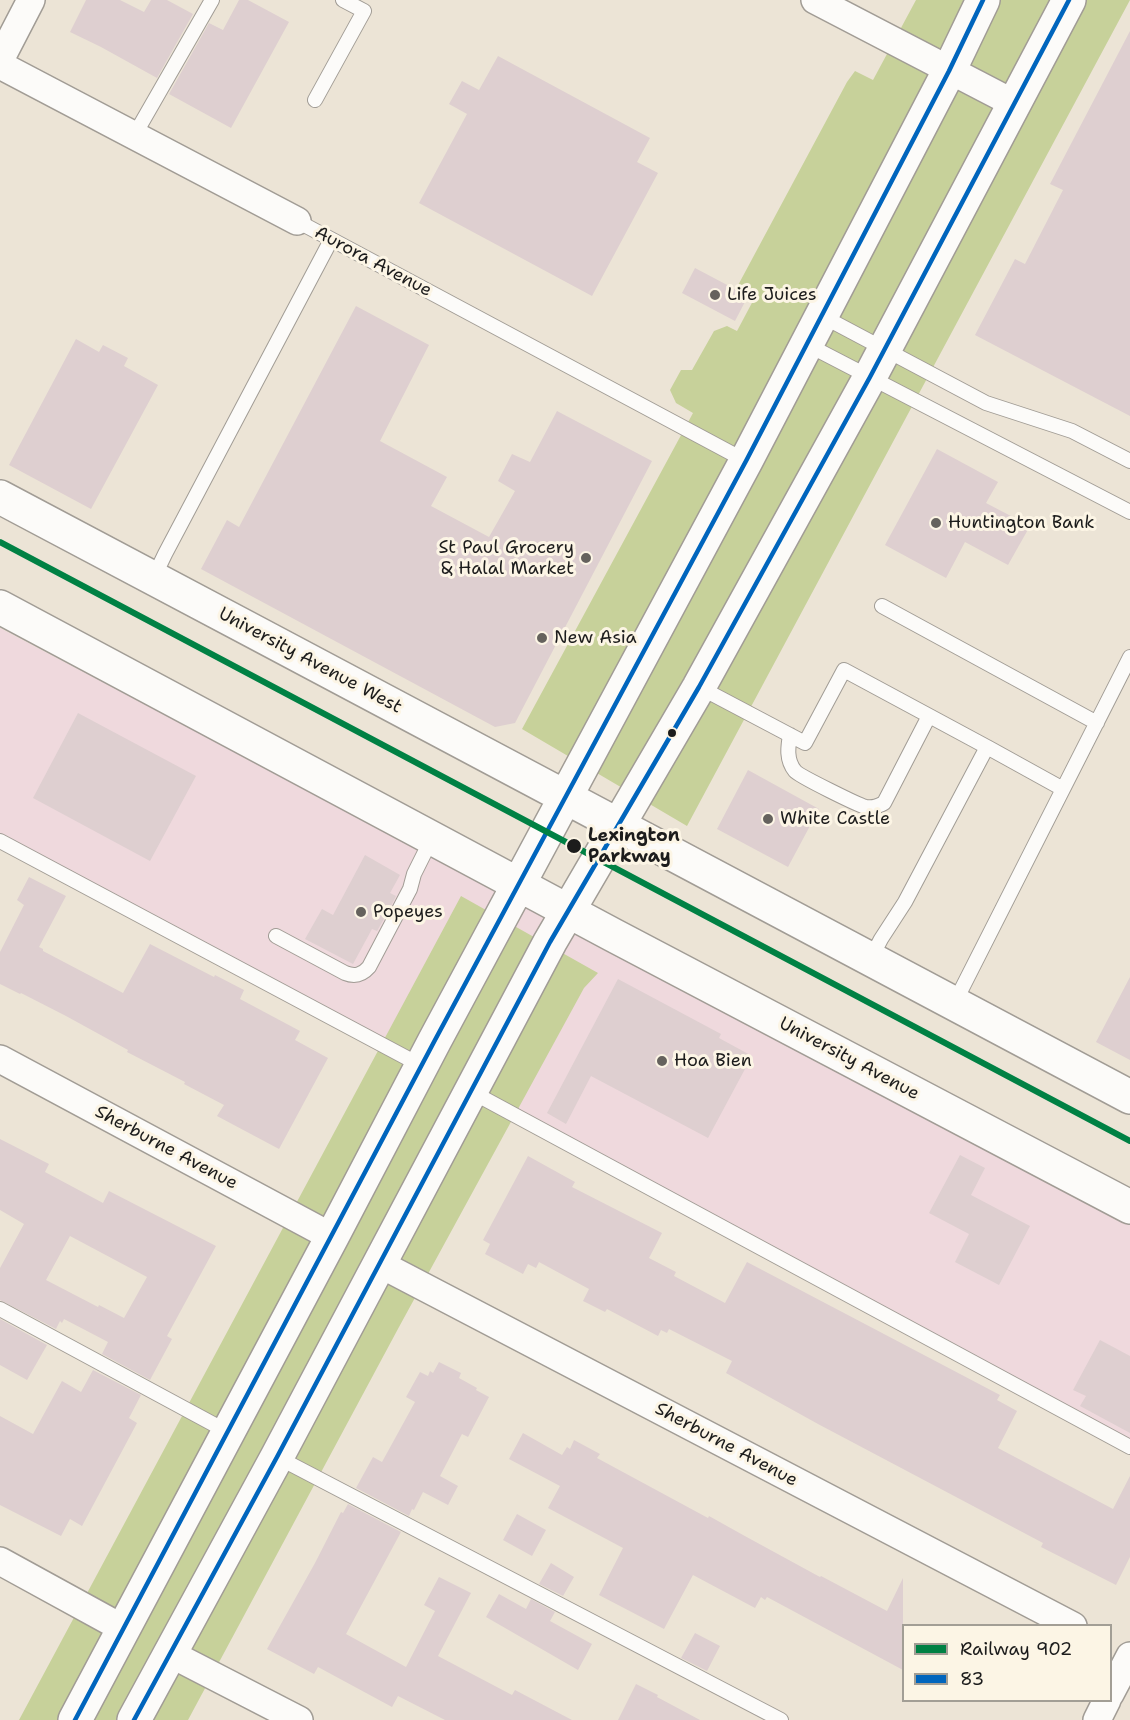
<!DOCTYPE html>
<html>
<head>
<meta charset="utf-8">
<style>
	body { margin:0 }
	#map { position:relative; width:1130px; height:1720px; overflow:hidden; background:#ece4d6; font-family:"Shantell Sans",sans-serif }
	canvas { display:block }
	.legend { position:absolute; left:902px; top:1624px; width:210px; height:78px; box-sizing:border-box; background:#fcf5e5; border:2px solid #a29e95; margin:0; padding:8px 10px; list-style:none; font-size:18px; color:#1c1c1c }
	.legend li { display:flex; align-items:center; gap:12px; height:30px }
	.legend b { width:30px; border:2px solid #a29e95 }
</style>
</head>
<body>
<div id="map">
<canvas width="1130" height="1720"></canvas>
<ul class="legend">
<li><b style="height:8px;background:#008144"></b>Railway 902</li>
<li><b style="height:8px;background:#0065bd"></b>83</li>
</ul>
</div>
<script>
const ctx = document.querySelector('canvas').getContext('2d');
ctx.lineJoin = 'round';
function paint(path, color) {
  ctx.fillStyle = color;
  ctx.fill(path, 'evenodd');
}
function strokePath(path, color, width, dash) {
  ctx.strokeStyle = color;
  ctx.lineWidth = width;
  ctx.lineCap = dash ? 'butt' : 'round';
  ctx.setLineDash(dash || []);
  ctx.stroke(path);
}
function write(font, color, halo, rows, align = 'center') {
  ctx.font = font + ' "Shantell Sans",sans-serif';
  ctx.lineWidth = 6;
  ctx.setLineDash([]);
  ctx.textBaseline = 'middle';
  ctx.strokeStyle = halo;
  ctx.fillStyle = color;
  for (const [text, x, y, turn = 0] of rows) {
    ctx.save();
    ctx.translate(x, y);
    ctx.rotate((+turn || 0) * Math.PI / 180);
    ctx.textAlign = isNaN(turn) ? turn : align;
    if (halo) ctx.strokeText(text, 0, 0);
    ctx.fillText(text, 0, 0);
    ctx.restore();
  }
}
paint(new Path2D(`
	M0 628 1130 1224V1447L0 836Z`), '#efd9dd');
paint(new Path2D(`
	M916 0H1130L687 826 522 729 693 413 676 403 670 390 681 370H692L714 331 727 326 737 331 754 299 736 289 847 82 855 71 873 80Z
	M461 896 598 973 584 988 399 1327 188 1720H19Z`), '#c7d19a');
paint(new Path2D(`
	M86 0H120L144 12 151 0H167L193 14 157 78 101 47 70 32Z
	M239 0H248L289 22 231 128 169 94 209 23 223 30Z
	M1130 31V416L975 335 1015 259 1025 264 1063 190 1050 184Z
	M498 56 650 138 637 162 658 173 592 296 419 203 467 114 449 104 462 81 479 90Z
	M695 268 748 296 735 321 682 293Z
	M356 306 429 345 380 441 447 477 431 506 489 537 515 491 498 481 512 454 530 462 557 411 652 461 515 723 495 727 201 569 227 520 239 527Z
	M76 339 99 352 103 345 128 358 124 366 158 385 91 509 9 465Z
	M937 449 998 482 986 503 1030 526 1008 565 965 542 946 578 885 545Z
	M78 713 196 776 150 861 33 798Z
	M748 770 819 809 788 867 717 829Z
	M365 855 400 875 390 893 396 896 389 910 377 931 372 929 353 964 305 939 322 909 333 915Z
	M29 877 66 896 39 947 43 949V951L123 993 150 944 214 977 215 975 244 990 240 999 300 1031 295 1040 328 1058 279 1149 217 1116 224 1105 184 1084 185 1082 127 1052 128 1050 66 1016 21 993 20 994 0 984V952L24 905 17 900Z
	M1130 977V1060L1096 1042Z
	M618 979 721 1034 719 1038 752 1056 708 1138 591 1076 566 1124 547 1113Z
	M0 1139 49 1164 45 1172 103 1203 109 1191 216 1246 167 1336 172 1339 150 1380 102 1354 108 1342 64 1319 62 1323 60 1321 56 1329 0 1300V1268L24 1224 0 1210ZM70 1236 147 1277 124 1318 99 1305 98 1307 46 1280Z
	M960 1155 985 1168 971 1195 1030 1226 999 1285 955 1262 969 1234 929 1213Z
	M528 1156 575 1182 572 1187 662 1233 649 1258 676 1272 674 1276 725 1303 747 1262 1000 1395 997 1400 1017 1411 998 1448 1113 1509 1130 1476V1557L1116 1585 1041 1547 1043 1543 818 1424 726 1373 732 1361 669 1329 667 1333 661 1330 658 1336 607 1309 605 1312 583 1301 589 1289 539 1262 536 1268 528 1264 523 1274 485 1254 490 1244 483 1240Z
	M0 1319 47 1345 27 1380 0 1365Z
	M1100 1340 1130 1356V1433L1080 1406 1086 1396 1073 1390Z
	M439 1362 461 1373 459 1378 477 1388 476 1390 489 1397 468 1437 462 1434 440 1476 458 1486 448 1505 423 1492 414 1510 412 1509 409 1516 356 1488 373 1457 382 1462 415 1402 406 1397 420 1372 428 1376 430 1371 433 1373Z
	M93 1370 141 1395 129 1418 137 1423 82 1526 70 1519 61 1536 0 1505V1416L33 1434 62 1381 81 1392Z
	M523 1433 562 1455 567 1447 570 1449 574 1440 600 1454 597 1458 708 1518 709 1516 743 1535 820 1577 821 1576 887 1611 903 1578V1670L767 1597 765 1600 761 1597 755 1608 693 1575 664 1629 599 1595 623 1548 548 1508 560 1486 509 1459Z
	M348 1504 401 1532 346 1634 406 1667 435 1611 424 1605 439 1577 471 1593 438 1656 512 1695 515 1690 572 1720H445L398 1696 392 1707 318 1667 314 1674 267 1649 315 1563 341 1512 343 1513Z
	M517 1514 546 1530 532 1556 503 1540Z
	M551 1563 574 1577 563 1596 539 1584Z
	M499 1594 526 1609 531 1599 555 1612 550 1621 592 1644 578 1670 486 1617Z
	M695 1633 720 1646 707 1671 681 1658Z
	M636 1684 658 1695 657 1697 700 1720H618Z`), '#decfd0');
const service = new Path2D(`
	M315 100 364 11 343 0
	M134 136 212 0
	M297 221 746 461
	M822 316 986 403 1072 431 1130 461
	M806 344 1130 512
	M154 577 165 554 331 240
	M882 606 1097 723
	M699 687 805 743 844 670 987 747 905 902 881 939 870 960
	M790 735C788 747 786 760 795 771 799 776 860 806 866 807 874 808 878 806 884 803L929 716
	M987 747 1063 789
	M0 841 422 1066
	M276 936 345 973C355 977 362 975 369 967L410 889 414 874 432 838
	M954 1004 1130 657
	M470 1091 1130 1447
	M0 1309 228 1432
	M277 1457 781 1720`);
const minor = new Path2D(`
	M815 0 1015 104
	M0 60 31 0
	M0 65 297 221
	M0 1059 332 1237
	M380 1264 1073 1626
	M0 1561 124 1629
	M169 1653 299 1720
	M1110 1694 1130 1656
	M1097 1720 1107 1700`);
const secondary = new Path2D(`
	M0 497C377 696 752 898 1130 1097
	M0 607 613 935 1130 1207
	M75 1720 332 1237 435 1040 746 461 949 71 983 0
	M134 1720 277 1457 550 942 699 687 870 377 1069 0`);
strokePath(service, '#a19c95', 16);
strokePath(minor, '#a19c95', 30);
strokePath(secondary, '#a19c95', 36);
strokePath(service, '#fcfbf9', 14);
strokePath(minor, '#fcfbf9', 27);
strokePath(secondary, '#fcfbf9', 33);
strokePath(new Path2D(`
	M75 1720 435 1040 746 461 949 71 983 0
	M134 1720 277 1457 550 942 699 687 870 377 1069 0`), '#0065bd', 4.5);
strokePath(new Path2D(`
	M0 542 1130 1141`), '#008144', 6);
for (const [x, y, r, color] of [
	[715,295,6,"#65625d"],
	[936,523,6,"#65625d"],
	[586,558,6,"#65625d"],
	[542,638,6,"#65625d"],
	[672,733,5,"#1c1c1c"],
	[768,819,6,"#65625d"],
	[574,846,8,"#1c1c1c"],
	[361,912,6,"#65625d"],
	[662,1061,6,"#65625d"]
]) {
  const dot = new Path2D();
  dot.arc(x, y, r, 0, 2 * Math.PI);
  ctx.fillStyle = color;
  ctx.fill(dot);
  strokePath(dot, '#fcf5e5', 2);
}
write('18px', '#1c1c1c', '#fcf5e5', [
	["Aurora Avenue",373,262,28],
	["University Avenue West",310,661,28],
	["University Avenue",849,1059,28],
	["Sherburne Avenue",166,1148,28],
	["Sherburne Avenue",726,1445,28]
]);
write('18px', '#1c1c1c', '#fcf5e5', [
	["Life Juices",727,295],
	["Huntington Bank",948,523],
	["St Paul Grocery",574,548,"right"],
	["& Halal Market",574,569,"right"],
	["New Asia",554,638],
	["White Castle",780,819],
	["Popeyes",373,912],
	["Hoa Bien",674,1061]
], 'left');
write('bold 18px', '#1c1c1c', '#fcf5e5', [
	["Lexington",588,836],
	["Parkway",588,857]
], 'left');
</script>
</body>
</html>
